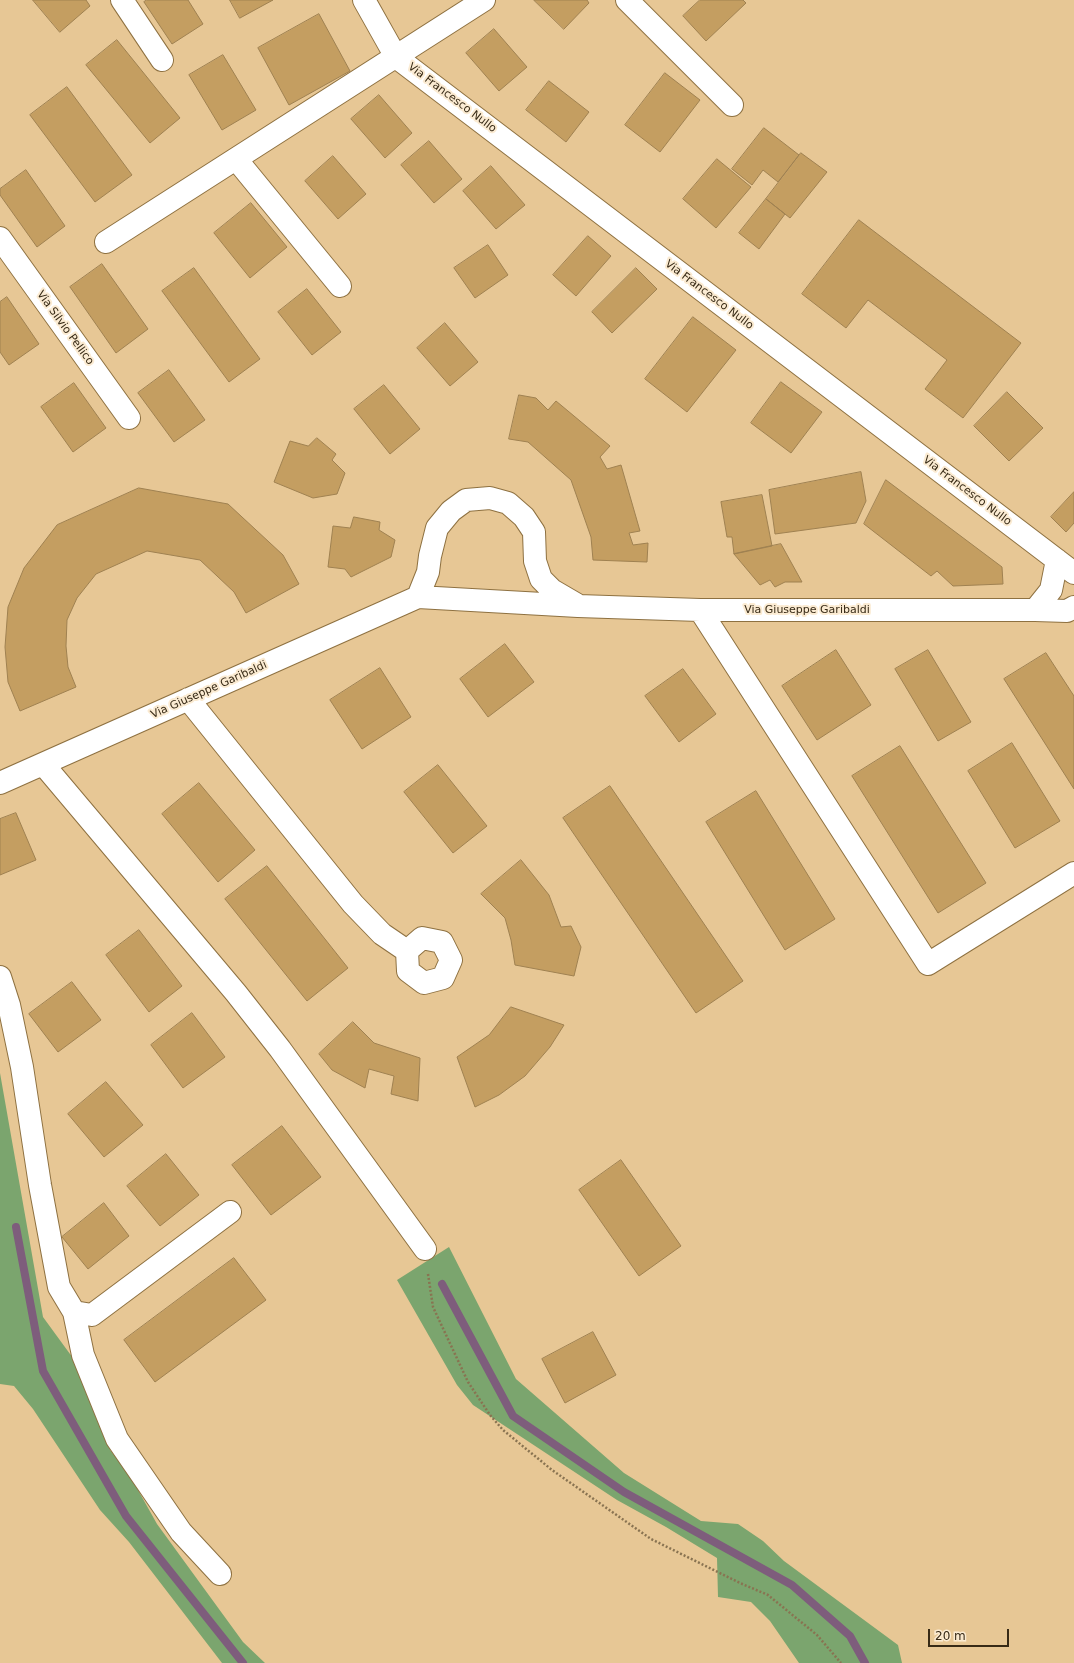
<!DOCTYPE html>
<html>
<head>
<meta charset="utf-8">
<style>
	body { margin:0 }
	#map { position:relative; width:1074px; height:1663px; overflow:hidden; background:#e7c795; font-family:"DejaVu Sans",sans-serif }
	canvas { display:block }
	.scale { position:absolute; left:928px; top:1629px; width:81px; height:18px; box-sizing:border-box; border:2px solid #372a16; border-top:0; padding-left:5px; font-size:12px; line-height:14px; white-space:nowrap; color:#372a16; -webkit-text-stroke:3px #fbebd2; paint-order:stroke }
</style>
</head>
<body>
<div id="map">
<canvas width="1074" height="1663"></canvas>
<div class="scale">20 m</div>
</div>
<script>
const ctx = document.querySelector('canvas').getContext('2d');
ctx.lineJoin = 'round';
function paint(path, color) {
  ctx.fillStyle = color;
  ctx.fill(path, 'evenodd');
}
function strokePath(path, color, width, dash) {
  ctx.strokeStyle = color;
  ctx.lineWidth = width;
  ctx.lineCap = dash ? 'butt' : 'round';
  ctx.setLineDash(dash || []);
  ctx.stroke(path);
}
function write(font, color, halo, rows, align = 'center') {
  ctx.font = font + ' "DejaVu Sans",sans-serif';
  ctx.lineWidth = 4;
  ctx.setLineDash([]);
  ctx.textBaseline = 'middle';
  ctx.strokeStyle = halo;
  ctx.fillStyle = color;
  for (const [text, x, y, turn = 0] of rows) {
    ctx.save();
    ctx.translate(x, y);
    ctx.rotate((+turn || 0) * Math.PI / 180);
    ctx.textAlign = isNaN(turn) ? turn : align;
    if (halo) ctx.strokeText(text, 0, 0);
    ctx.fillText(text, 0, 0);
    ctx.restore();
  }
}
paint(new Path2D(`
	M0 1073 43 1317 70 1354 103 1385 110 1450 128 1472 157 1524 243 1642 265 1663H222L129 1542 100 1510 33 1409 14 1386 0 1384Z
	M449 1247 516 1379 624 1473 701 1521 738 1524 763 1541 784 1561 898 1645 902 1663H799L770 1621 751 1602 718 1597 717 1558 666 1527 617 1500 473 1405 457 1385 397 1280Z`), '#7ba56e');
strokePath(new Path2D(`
	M16 1227 43 1371 126 1516 243 1663
	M442 1284 513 1416 624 1492 792 1585 850 1636 865 1663`), '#7e5d7c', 8);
const building = new Path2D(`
	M33 0H86L90 6 60 32Z
	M147 0H188L203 24 172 44 144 2Z
	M230 0H273L240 18Z
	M534 0H587L589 3 564 29Z
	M700 0H743L746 3 706 41 683 16Z
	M319 14 350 71 289 105 258 48Z
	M494 29 527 67 499 91 466 53Z
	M117 40 180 118 150 143 86 65Z
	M223 55 256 110 222 130 189 75Z
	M665 73 700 100 660 152 625 125Z
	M549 81 589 112 566 142 526 110Z
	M67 87 132 175 95 202 30 115Z
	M379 95 412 133 385 158 351 119Z
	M764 128 799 155 778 182 763 170 752 185 732 169Z
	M429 141 462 179 434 203 401 165Z
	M801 153 827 172 790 218 766 199Z
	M333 156 366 194 338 219 305 181Z
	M717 159 751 187 716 228 683 199Z
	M491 166 525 205 496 229 463 191Z
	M26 170 65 226 37 247 0 195V189Z
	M766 199 785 214 759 249 739 233Z
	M251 203 287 247 250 278 214 233Z
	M859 220 1021 343 963 418 925 389 947 360 868 300 846 328 802 294Z
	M588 236 611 256 576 296 553 275Z
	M488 245 508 275 475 298 454 268Z
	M102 264 148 329 116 353 70 287Z
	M194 268 260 359 229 382 162 291Z
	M636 268 657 289 612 333 592 312Z
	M307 289 341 332 312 355 278 312Z
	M7 297 39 344 9 365 0 352V302Z
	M693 317 736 350 687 412 645 379Z
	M445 323 478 362 450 386 417 348Z
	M169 370 205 420 174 442 138 393Z
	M781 382 822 412 791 453 751 423Z
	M74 383 106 428 73 452 41 407Z
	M384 385 420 429 390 454 354 409Z
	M1007 392 1043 428 1009 461 974 426Z
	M519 395 536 398 548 410 556 401 610 446 600 457 607 469 621 465 640 531 629 533 633 545 648 543 647 562 593 560 591 537 571 480 528 442 509 439Z
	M317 438 336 454 332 460 345 473 337 494 313 498 274 482 290 441 308 446Z
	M861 472 866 501 856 523 775 534 769 490Z
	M886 480 1002 567 1003 584 953 586 937 571 931 576 864 524Z
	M139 488 228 504 283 555 299 584 246 613 234 592 200 560 147 551 96 574 77 598 67 620 66 646 68 667 76 687 20 711 8 682 5 647 8 607 24 568 57 525Z
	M1074 492V523L1066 532 1051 517Z
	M762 495 772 546 734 554 732 537H727L721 502Z
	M354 517 380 522 379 530 395 540 391 557 351 577 345 569 328 567 333 526 350 528Z
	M781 544 802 582H785L775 587 770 580 760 585 734 554Z
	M505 644 534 682 488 717 460 679Z
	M836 650 871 705 817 740 782 686Z
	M928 650 971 722 938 741 895 669Z
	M1046 653 1074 696V789L1004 679Z
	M380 668 411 717 362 749 330 700Z
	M683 669 716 714 679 742 645 696Z
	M1012 743 1060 821 1015 848 968 771Z
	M900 746 986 883 938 913 852 776Z
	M438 765 487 826 453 853 404 792Z
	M199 783 255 850 218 882 162 814Z
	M610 786 743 981 696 1013 563 818Z
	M756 791 835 919 785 950 706 822Z
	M16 813 36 860 0 875V819Z
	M521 860 549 895 561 927 571 926 581 947 574 976 515 965 511 940 505 918 481 894Z
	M267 866 348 968 307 1001 225 899Z
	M139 930 182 986 149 1012 106 955Z
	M72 982 101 1020 58 1052 29 1014Z
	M511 1007 564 1025 550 1047 525 1076 499 1095 475 1107 457 1057 489 1035Z
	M192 1013 225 1057 183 1088 151 1045Z
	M353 1022 374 1043 420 1058 418 1101 391 1094 394 1076 369 1069 365 1088 332 1070 319 1054Z
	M106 1082 143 1125 104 1157 68 1114Z
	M282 1126 321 1177 271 1215 232 1165Z
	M166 1154 199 1195 160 1226 127 1186Z
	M621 1160 681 1246 639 1276 579 1190Z
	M104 1203 129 1236 88 1269 62 1237Z
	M234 1258 266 1300 155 1382 124 1340Z
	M593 1332 616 1375 565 1403 542 1359Z`);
paint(building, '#c49e61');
strokePath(building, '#9f8151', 1);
const minor = new Path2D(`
	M122 0 162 60
	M364 0 396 57 1074 573
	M627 0 732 105
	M236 159 340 286
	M0 238 129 418
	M106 242 484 0
	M1057 560 1051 590 1035 610 1067 611 1074 607
	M418 597 428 572 430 556 437 528 451 511 466 500 490 498 508 503 524 517 534 532 535 561 541 579 552 590 576 604
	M700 610 928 964 1074 873
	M188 699 353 904 382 934 407 951
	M43 764 236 993 280 1049 425 1249
	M0 783 418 597 578 606 700 610H1035
	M422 938 442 942 451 960 443 978 424 983 408 971 407 951Z
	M0 977 9 1005 22 1067 40 1185 59 1287 74 1312 92 1315 230 1212
	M74 1312 83 1355 117 1439 181 1532 220 1574`);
strokePath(minor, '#8e7141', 24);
strokePath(new Path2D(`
	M428 1274 433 1307 468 1382 490 1415 503 1430 552 1470 651 1539 740 1583 768 1595 817 1635 841 1663`), '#897351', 2.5, [2, 2]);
strokePath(minor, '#fff', 22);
write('11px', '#372a16', '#fbebd2', [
	["Via Francesco Nullo",452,98,37],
	["Via Francesco Nullo",709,295,37],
	["Via Silvio Pellico",65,328,54],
	["Via Francesco Nullo",967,491,37],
	["Via Giuseppe Garibaldi",807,610],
	["Via Giuseppe Garibaldi",209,690,-24]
]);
</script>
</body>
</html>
